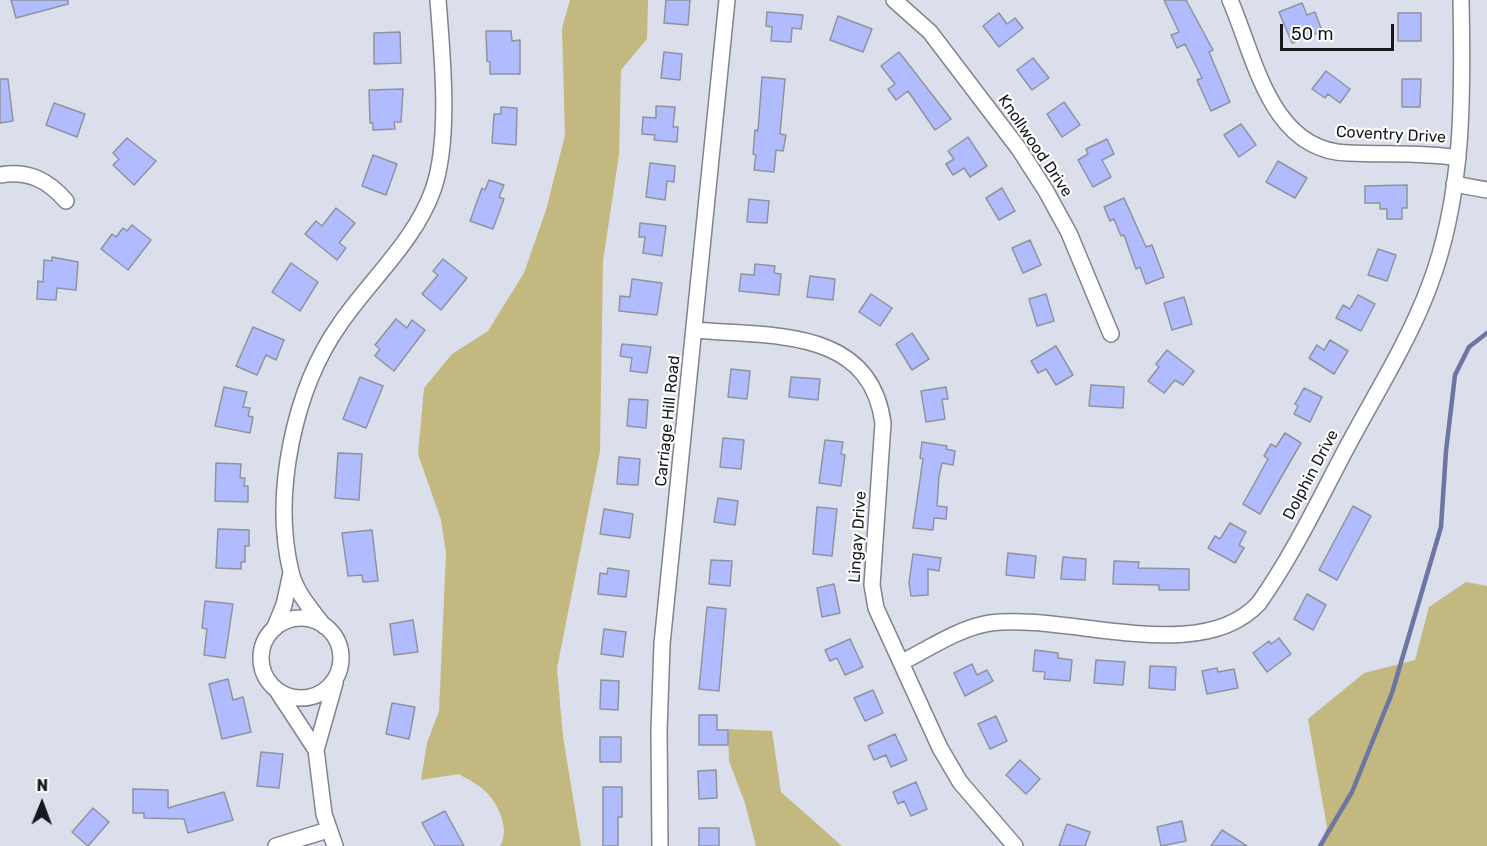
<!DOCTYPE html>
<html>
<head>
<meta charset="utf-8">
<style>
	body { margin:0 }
	#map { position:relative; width:1487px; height:846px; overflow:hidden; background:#dbdeeb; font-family:Rubik,sans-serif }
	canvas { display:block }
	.north { position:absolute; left:12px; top:774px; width:60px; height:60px; -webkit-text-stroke:4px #fff; paint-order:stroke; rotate:1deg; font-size:16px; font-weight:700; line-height:24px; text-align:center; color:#17181d }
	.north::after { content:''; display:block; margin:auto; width:21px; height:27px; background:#17181d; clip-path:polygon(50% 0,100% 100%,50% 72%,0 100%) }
	.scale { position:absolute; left:1280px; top:24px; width:114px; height:27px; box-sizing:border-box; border:3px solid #17181d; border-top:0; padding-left:8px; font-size:18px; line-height:21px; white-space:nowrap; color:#17181d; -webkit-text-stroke:4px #fff; paint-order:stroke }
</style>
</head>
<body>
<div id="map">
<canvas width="1487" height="846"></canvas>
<div class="north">N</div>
<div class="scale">50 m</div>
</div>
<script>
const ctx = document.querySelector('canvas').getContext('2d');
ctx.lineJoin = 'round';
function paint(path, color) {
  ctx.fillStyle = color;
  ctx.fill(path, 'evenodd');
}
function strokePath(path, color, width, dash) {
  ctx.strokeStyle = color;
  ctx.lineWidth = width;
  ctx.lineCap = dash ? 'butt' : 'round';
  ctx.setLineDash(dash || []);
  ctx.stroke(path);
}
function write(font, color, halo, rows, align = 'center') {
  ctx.font = font + ' Rubik,sans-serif';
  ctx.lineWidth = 4.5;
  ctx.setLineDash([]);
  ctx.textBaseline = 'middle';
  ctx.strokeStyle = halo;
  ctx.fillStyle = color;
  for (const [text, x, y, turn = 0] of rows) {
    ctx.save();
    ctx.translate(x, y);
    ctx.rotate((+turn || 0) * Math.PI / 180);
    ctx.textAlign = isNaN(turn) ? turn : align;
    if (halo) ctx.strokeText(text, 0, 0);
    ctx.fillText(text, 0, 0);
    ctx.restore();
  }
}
paint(new Path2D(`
	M570 0H648L647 39 621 70 619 155 603 261 600 451 557 668 563 737 581 846H500C510 831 499 805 487 793 480 785 467 779 459 774L421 780 427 743 439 711 446 553 441 520 418 454 424 388 452 354 488 331 524 273 546 210 565 135 562 28Z
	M1466 582 1487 586V846H1320L1327 827 1308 719 1364 673 1415 660 1429 607Z
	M728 729 772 731 781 792 842 846H756L745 803 729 761Z`), '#c3b87f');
strokePath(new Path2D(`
	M1320 846 1352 792 1392 693 1441 527 1446 451 1455 375 1469 347 1487 333`), '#6d75a3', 4.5);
const building = new Path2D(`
	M11 0H68V4L16 18Z
	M666 0H690L688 25 664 23Z
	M1164 0H1186L1213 50 1209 52 1230 102 1211 111 1197 80 1202 78 1185 44 1177 48 1171 35 1179 32Z
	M1302 3 1307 15 1315 12 1322 31 1292 43 1279 12Z
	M767 12 803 15 801 29 792 28 791 42 771 41 772 27 766 26Z
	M999 13 1007 24 1015 18 1023 28 999 47 983 26Z
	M1398 13H1421V41H1398Z
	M838 16 872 29 863 52 830 40Z
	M486 31H511L512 41 520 40V74H490V62L487 61Z
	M400 32 401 63 374 64V33Z
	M664 52 682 54 680 80 661 78Z
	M899 52 951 119 935 130 908 91 896 100 888 89 895 84 881 66Z
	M1033 58 1049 78 1032 90 1017 70Z
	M1326 71 1350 89 1340 103 1328 94 1325 98 1312 89Z
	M762 77 785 79 780 134 786 135 783 151 776 150 774 172 754 170 756 155 753 154 755 130 758 131Z
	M0 79H8L13 121 0 123Z
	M1402 79H1421L1420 107H1402Z
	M403 89 401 122H394L395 129 373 130V123H370L369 90Z
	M1064 102 1080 125 1062 137 1047 114Z
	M54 103 85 114 77 137 46 125Z
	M656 106 675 107 673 127H678L677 142 654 140 655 135 642 134 643 117 656 118Z
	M501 107 517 108 516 145 492 143 494 114H501Z
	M1241 124 1256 145 1239 157 1224 135Z
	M968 137 987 166 970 177 964 168 953 175 946 164 954 159 948 151Z
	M127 138 156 161 134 185 113 165 119 159 113 153Z
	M1107 139 1114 154 1102 160 1111 177 1093 187 1078 160 1088 154 1086 149Z
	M373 155 397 164 386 195 362 186Z
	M1278 161 1307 178 1295 198 1266 182Z
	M650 163 675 166 674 182 667 181 665 200 646 197Z
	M489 180 504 185 499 197 504 199 493 229 470 221 482 188 485 190Z
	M1407 185V208H1402V219H1387V209H1380V203H1365V186Z
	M1002 188 1015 211 999 220 986 198Z
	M1124 198 1146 247 1152 245 1164 277 1146 284 1140 267 1136 269 1124 235 1121 236 1114 219 1110 221 1104 207Z
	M749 199 769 201 767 223 747 222Z
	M336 208 355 223 339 243 346 248 337 260 305 234 316 221 322 226Z
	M640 223 666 226 662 256 643 253 645 237H639Z
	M132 225 151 240 128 270 101 249 112 234 116 237 123 228 127 231Z
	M1030 240 1041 265 1023 273 1012 248Z
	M1378 249 1396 255 1387 281 1368 275Z
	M52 257 78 262 76 290 57 288 56 300 37 299 38 281 43 282 44 260 52 261Z
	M443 259 467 278 441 310 422 294 438 275 433 271Z
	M291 263 318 282 300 311 272 292Z
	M755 264 775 266 774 273 781 274 779 295 739 291 741 274 754 275Z
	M810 276 835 279 833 300 807 297Z
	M632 279 662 283 657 315 619 311 620 296 630 297Z
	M871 294 892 308 880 326 859 312Z
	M1046 294 1054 321 1037 326 1029 299Z
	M1358 295 1375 304 1361 331 1336 318 1343 305 1350 309Z
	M1184 297 1192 324 1172 330 1164 303Z
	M396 319 407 328 412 320 425 330 394 371 375 356 380 349 375 345Z
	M253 327 284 340 276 360 266 355 257 375 236 366Z
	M912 333 929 359 912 370 896 344Z
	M1330 340 1348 351 1334 374 1309 358 1317 345 1324 350Z
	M622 344 651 347 647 373 630 371 632 358 620 356Z
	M1056 346 1073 375 1056 385 1046 369 1038 373 1031 361Z
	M1167 350 1194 371 1183 385 1175 380 1164 393 1148 381 1159 367 1156 364Z
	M731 369 750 371 747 399 728 397Z
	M360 377 383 386 366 428 343 419Z
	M791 377 820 379 818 400 789 397Z
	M1091 385 1124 387 1123 408 1089 406Z
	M224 387 247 392 243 407 250 408 248 416 253 417 250 433 215 426Z
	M946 387 948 399H942L945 419 926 422 921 391Z
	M1304 388 1322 397 1310 422 1294 414 1298 406 1295 404Z
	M629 399 648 400 646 428 627 426Z
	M1285 433 1301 443 1260 514 1243 504 1268 459 1264 456 1271 444 1276 447Z
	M723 438 744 440 741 469 720 467Z
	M825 440 843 442 841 454 845 455 841 486 819 483Z
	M922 442 947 446 946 449 955 451 953 465 942 463 939 476 937 506 947 507 946 519 934 518 933 530 913 528 923 459 920 458Z
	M338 453 362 454 359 500 335 498Z
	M619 457 640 459 638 485 617 484Z
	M216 463 241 464 240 478H245L244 486H248V502L215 501Z
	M718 498 738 501 735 525 714 522Z
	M1353 506 1371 516 1337 580 1319 570Z
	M817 507 837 509 832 556 813 554Z
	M604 509 633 514 630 538 600 534Z
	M1230 523 1246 532 1239 545 1244 548 1235 563 1208 548 1215 536 1220 539Z
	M218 529 249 530V546H245V562H241V569L216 568Z
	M372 530 378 581 363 582 362 575 348 576 342 533Z
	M1008 553 1036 556 1034 578 1006 575Z
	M913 554 941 558 939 571 928 569V595L911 596 909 583Z
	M1063 557 1086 559 1085 580 1061 579Z
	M711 560 732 561 730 586 709 584Z
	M1114 561 1139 562 1138 568 1189 569V590H1159V585L1113 584Z
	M608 568 629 571 626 597 598 594 600 573 607 574Z
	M834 584 840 613 822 617 817 588Z
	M1307 594 1326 605 1313 630 1294 619Z
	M205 601 233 604 225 658 204 655 207 629 202 628Z
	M707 607 726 609 719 691 699 689Z
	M413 620 418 652 394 655 390 624Z
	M604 629 626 632 623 657 601 654Z
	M1279 638 1291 654 1267 672 1253 653 1269 641 1271 644Z
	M850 639 863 667 845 675 837 658 830 661 825 650Z
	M1035 650 1058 653V658L1072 660 1070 681 1044 679 1045 672 1033 671Z
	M1096 660 1125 662 1123 685 1094 683Z
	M972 664 977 675 987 670 993 681 965 696 954 673Z
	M1150 666 1176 667 1175 690 1149 688Z
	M1217 668 1218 672 1234 669 1238 688 1207 694 1202 671Z
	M228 679 233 700 243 697 251 732 222 739 209 684Z
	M601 680 619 681 618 710 600 709Z
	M873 690 883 713 865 721 854 698Z
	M392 703 415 707 409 739 386 734Z
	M699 715H717V730H728V745H699Z
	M996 716 1007 741 990 749 978 724Z
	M895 734 907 760 891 767 886 755 874 760 868 746Z
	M600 737H621V762H600Z
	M261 752 283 754 279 788 257 786Z
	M1020 760 1040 779 1026 794 1006 775Z
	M716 770 717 798 699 799 698 771Z
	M916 782 927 809 911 816 904 801 898 804 893 792Z
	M603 787H622V817H618V846H603Z
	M133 789 168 790V808L224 792 233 820 188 833 184 819 144 818V813H133Z
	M93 808 109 822 88 846 72 832Z
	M445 811 464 846H435L422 823Z
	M1182 821 1186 841 1161 846 1157 827Z
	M1067 824 1090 832 1085 846H1059Z
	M699 828H719V846H699Z
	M1222 830 1247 846H1211Z`);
paint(building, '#b0bcfe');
strokePath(building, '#90939f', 1.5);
const minor = new Path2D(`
	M894 0 930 32 1019 149 1046 191 1069 233 1111 334
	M1230 0C1255 57 1270 151 1348 153 1385 155 1421 152 1458 158
	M0 175C28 170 48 180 66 201
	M1454 184 1487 190
	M695 330C769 337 870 326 883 423L872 585 876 608 940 748 960 782 1015 846
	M261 658a40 40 0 1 1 80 0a40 40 0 1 1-80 0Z
	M324 626C311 609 296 593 291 572 272 494 294 389 340 324 370 280 415 241 433 190 451 139 442 54 438 0
	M274 629 284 605 291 573
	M902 662C930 648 959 628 990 623 1068 613 1201 667 1259 603 1293 555 1319 500 1346 449 1374 396 1408 343 1429 287 1464 196 1463 96 1461 0
	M335 683 316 750 324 814 335 846
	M278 692 316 750
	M276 846 328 830
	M660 846 659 731 662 644 727 0`);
strokePath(minor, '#81838f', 18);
strokePath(minor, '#fff', 15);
write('16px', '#17181d', '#fff', [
	["Coventry Drive",1391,135,3],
	["Knollwood Drive",1035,146,56],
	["Carriage Hill Road",668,421,-84],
	["Dolphin Drive",1311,475,-62],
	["Lingay Drive",858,537,-86]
]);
</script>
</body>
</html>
